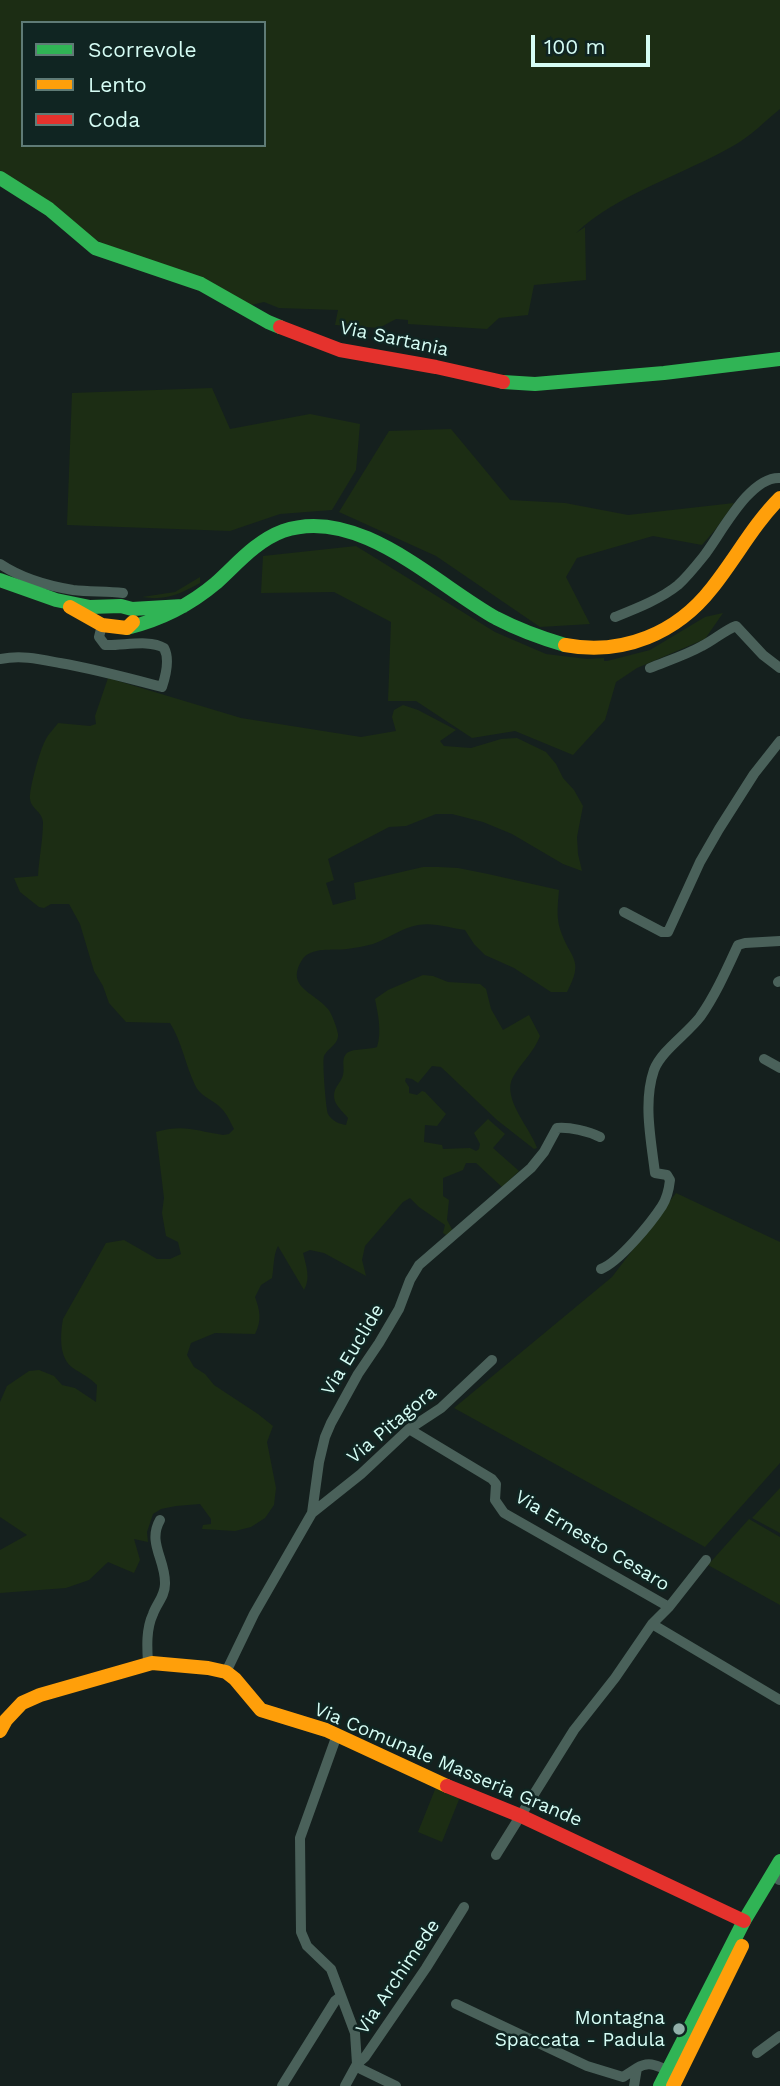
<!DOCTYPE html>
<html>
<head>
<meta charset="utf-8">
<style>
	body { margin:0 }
	#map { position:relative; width:780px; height:2086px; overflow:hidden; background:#15201e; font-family:"Work Sans",sans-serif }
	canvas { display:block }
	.legend { position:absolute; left:21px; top:21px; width:245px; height:126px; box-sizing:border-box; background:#102522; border:2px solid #5f7b76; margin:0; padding:9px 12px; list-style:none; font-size:21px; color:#d6fdf5 }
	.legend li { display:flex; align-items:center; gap:14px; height:35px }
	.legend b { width:35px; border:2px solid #5f7b76 }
	.scale { position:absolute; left:531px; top:35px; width:119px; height:32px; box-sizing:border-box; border:4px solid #d6fdf5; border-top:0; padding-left:9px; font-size:21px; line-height:24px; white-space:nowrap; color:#d6fdf5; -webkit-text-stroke:5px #102522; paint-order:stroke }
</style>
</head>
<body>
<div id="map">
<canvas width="780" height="2086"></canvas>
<ul class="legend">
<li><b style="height:9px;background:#30b455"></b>Scorrevole</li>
<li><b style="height:9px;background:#ff9f0a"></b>Lento</li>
<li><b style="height:9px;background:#e5322d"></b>Coda</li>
</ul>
<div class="scale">100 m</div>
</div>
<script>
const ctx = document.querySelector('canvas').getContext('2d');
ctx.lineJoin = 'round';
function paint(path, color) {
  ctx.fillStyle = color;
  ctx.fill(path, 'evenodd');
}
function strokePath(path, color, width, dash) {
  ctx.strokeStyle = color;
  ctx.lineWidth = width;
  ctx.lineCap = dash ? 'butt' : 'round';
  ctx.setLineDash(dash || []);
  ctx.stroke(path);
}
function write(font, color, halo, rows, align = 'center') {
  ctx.font = font + ' "Work Sans",sans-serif';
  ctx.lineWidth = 5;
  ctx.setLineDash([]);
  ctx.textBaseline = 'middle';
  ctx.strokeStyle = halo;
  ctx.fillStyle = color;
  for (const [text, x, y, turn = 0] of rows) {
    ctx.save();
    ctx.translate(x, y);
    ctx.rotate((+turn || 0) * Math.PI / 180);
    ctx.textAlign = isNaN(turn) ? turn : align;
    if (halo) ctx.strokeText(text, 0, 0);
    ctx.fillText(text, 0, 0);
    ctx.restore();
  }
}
paint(new Path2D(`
	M0 0H780V109C765 121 750 137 733 146 686 173 614 196 576 233L585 227 586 280 534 285 528 315 499 318 487 329 408 324V320L396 319 379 328 335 325 338 310 279 308 264 302 247 306 91 238 0 173ZM23 23H264V145H23Z
	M212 388 230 429 310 414 360 424 356 470 332 510 280 514 230 531 67 525 72 393Z
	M451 429 510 500 565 503 628 515 734 503 715 530 702 545 653 536 577 558 566 577 590 624 540 627 436 556 339 512 389 431Z
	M356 546 495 632 546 654 587 659 604 658V661H607L650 650 705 617 723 613 705 639 637 668 616 682 605 720 573 755 515 731 472 738 416 701H388L391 622 334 592 261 593 263 556Z
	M200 577V583C180 594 165 601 142 597L175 592Z
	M108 678 241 718 361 737 396 731 392 717 394 710 403 705 418 710 456 730 440 741 444 746 471 748 501 739 517 738 546 752 556 764 563 778 574 790 583 806 577 837 578 854 582 871 563 864 512 834 483 822 452 814H436L406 826 389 827 328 859 334 880 326 883 333 905 356 899 354 883 423 867H439L458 868 488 874 559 890C558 903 556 916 560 929 570 960 585 958 567 992H551L514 968 485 955 474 944 465 930C450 928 434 922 418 925 401 928 388 939 373 944 365 946 355 948 347 949 333 951 311 946 302 960 285 987 314 992 328 1009 332 1014 337 1028 338 1034 339 1044 328 1048 324 1056 322 1061 326 1110 328 1114 332 1121 339 1124 346 1125L348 1118C341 1109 331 1103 335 1090 337 1085 342 1080 343 1075 345 1068 341 1060 346 1054 351 1048 369 1050 377 1047 382 1032 378 1014 375 999L388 990 423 975 433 976 448 982 480 984 486 989 491 1009 503 1030 529 1015 540 1036C534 1052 521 1063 513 1077 501 1098 531 1129 537 1148L534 1149 497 1120 441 1067 432 1066 418 1083 412 1079 406 1078 405 1081 409 1087V1093L417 1095 422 1091 425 1092 446 1114 437 1126 425 1125 424 1142 442 1145 443 1149 470 1148 476 1151 479 1149 480 1144 474 1133 488 1119 505 1134 493 1148 519 1171 502 1187 476 1163H466L463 1170 443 1178V1196L449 1200 447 1220 454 1233 449 1237 443 1233 445 1225 419 1207 410 1198 403 1202 365 1246 362 1260 366 1276 324 1253 310 1250 303 1253C306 1266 311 1278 304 1290L278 1246C273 1255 274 1268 272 1278L261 1285 255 1297C260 1311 262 1320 255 1334L215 1333 191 1343 187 1355 194 1367 205 1374 214 1385 258 1414 273 1426 267 1442 276 1488 274 1505 265 1518 251 1527 235 1531 202 1529 203 1525 211 1524V1519L200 1504 176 1506 161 1509 153 1514 147 1532 148 1542 134 1539 140 1560 134 1573 108 1562 89 1580 66 1588 0 1593V1550L27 1535 0 1517V1402L7 1386 29 1371 39 1370 54 1376 62 1385 75 1388 96 1402 97 1385C89 1377 82 1374 73 1368 59 1358 60 1336 63 1319L106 1243 124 1240 157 1259H170L181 1254 178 1242 166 1236 162 1213 164 1198 156 1132C185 1124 195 1131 223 1135L229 1134 234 1129C230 1121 226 1112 219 1106 211 1099 199 1095 195 1085 185 1064 182 1042 170 1023L126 1022 109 1003 103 986 94 971 80 924 69 904H51L44 908 39 907 20 892 14 878 38 876C39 858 43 840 43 822 42 811 31 809 30 799 29 789 40 750 45 741 48 734 54 729 58 723L90 726 96 724 95 716Z
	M676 1193 780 1242V1463L705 1547 454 1408 612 1277Z
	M780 1488V1533L752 1518Z
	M749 1519 780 1537V1605L708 1565Z
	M436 1787 460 1797 442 1842 418 1832Z`), '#1c2d14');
strokePath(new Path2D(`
	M0 564C21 578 48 586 73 590 90 592 106 591 123 593
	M615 617C635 609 661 599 678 585 687 577 695 567 703 557 720 536 749 476 780 478
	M0 659C22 655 39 659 60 663 95 669 128 678 162 687 166 675 170 659 164 648 149 639 123 646 105 645L99 637 102 625
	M650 668C667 661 686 655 702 646 714 640 725 630 736 626L763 655 780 668
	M624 912 662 932H668L700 862 719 829 754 774 780 741
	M778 982 780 981
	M764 1059 780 1068
	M601 1269C619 1262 651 1223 662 1206 667 1198 669 1189 670 1180L667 1175 655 1173C651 1140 643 1102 654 1070 661 1051 687 1034 700 1017 715 996 727 969 738 945L745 943 780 941
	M409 1429 492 1479 496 1484 495 1500 504 1513 669 1607
	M312 1513 361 1474 409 1429 441 1408 492 1360
	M652 1624 780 1700
	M148 1663C147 1647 146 1629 153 1614 157 1603 165 1596 165 1584 166 1560 147 1543 160 1520
	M226 1672 254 1614 312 1513 319 1462 325 1437 331 1423 358 1374 379 1343 399 1309 410 1280 419 1265 531 1168 544 1152 557 1128C570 1127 588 1131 600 1137
	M337 1735 300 1838 301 1932 307 1946 331 1969 355 2033 357 2064 361 2069 396 2086
	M496 1855 574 1730 615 1678 652 1624 669 1607 706 1560
	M779 1880H780
	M456 2004 587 2066 623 2077 637 2068
	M757 2053 780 2036
	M282 2086 335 2001 340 1997
	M345 2086 357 2064 365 2057 426 1968 464 1907
	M634 2086 637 2068C648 2061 656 2065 667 2070`), '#4a615a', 10);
strokePath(new Path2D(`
	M0 178 49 209 95 248 201 284 268 322 280 327
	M503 382 535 384 664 373 780 359
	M0 580 56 600 90 607 121 606 132 609 183 606
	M127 628C160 620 190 605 216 583 237 564 256 541 283 531 358 505 435 584 496 618 519 630 541 638 565 645
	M660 2086 744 1921 780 1861`), '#30b455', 14);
strokePath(new Path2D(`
	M70 607 102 625 127 628 133 622
	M565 645C623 656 677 633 712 588 736 558 753 525 780 498
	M0 1731 6 1720 22 1703 40 1695 152 1663 208 1668 226 1672 235 1679 261 1710 326 1730 447 1786
	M673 2086 742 1946`), '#ff9f0a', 14);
strokePath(new Path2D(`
	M280 327 340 350 436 367 503 382
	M447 1786 521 1816 744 1921`), '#e5322d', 14);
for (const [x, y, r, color] of [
	[679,2029,7,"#92b0aa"]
]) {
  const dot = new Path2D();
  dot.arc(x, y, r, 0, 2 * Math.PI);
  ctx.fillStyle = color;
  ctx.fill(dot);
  strokePath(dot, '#102522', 2.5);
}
write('19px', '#d6fdf5', '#102522', [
	["Via Sartania",394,339,12],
	["Via Euclide",353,1350,-59],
	["Via Pitagora",392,1425,-40],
	["Via Ernesto Cesaro",592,1541,31],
	["Via Comunale Masseria Grande",448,1765,23],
	["Via Archimede",398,1977,-56]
]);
write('19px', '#d6fdf5', '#102522', [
	["Montagna",665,2018],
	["Spaccata - Padula",665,2040]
], 'right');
</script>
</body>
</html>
